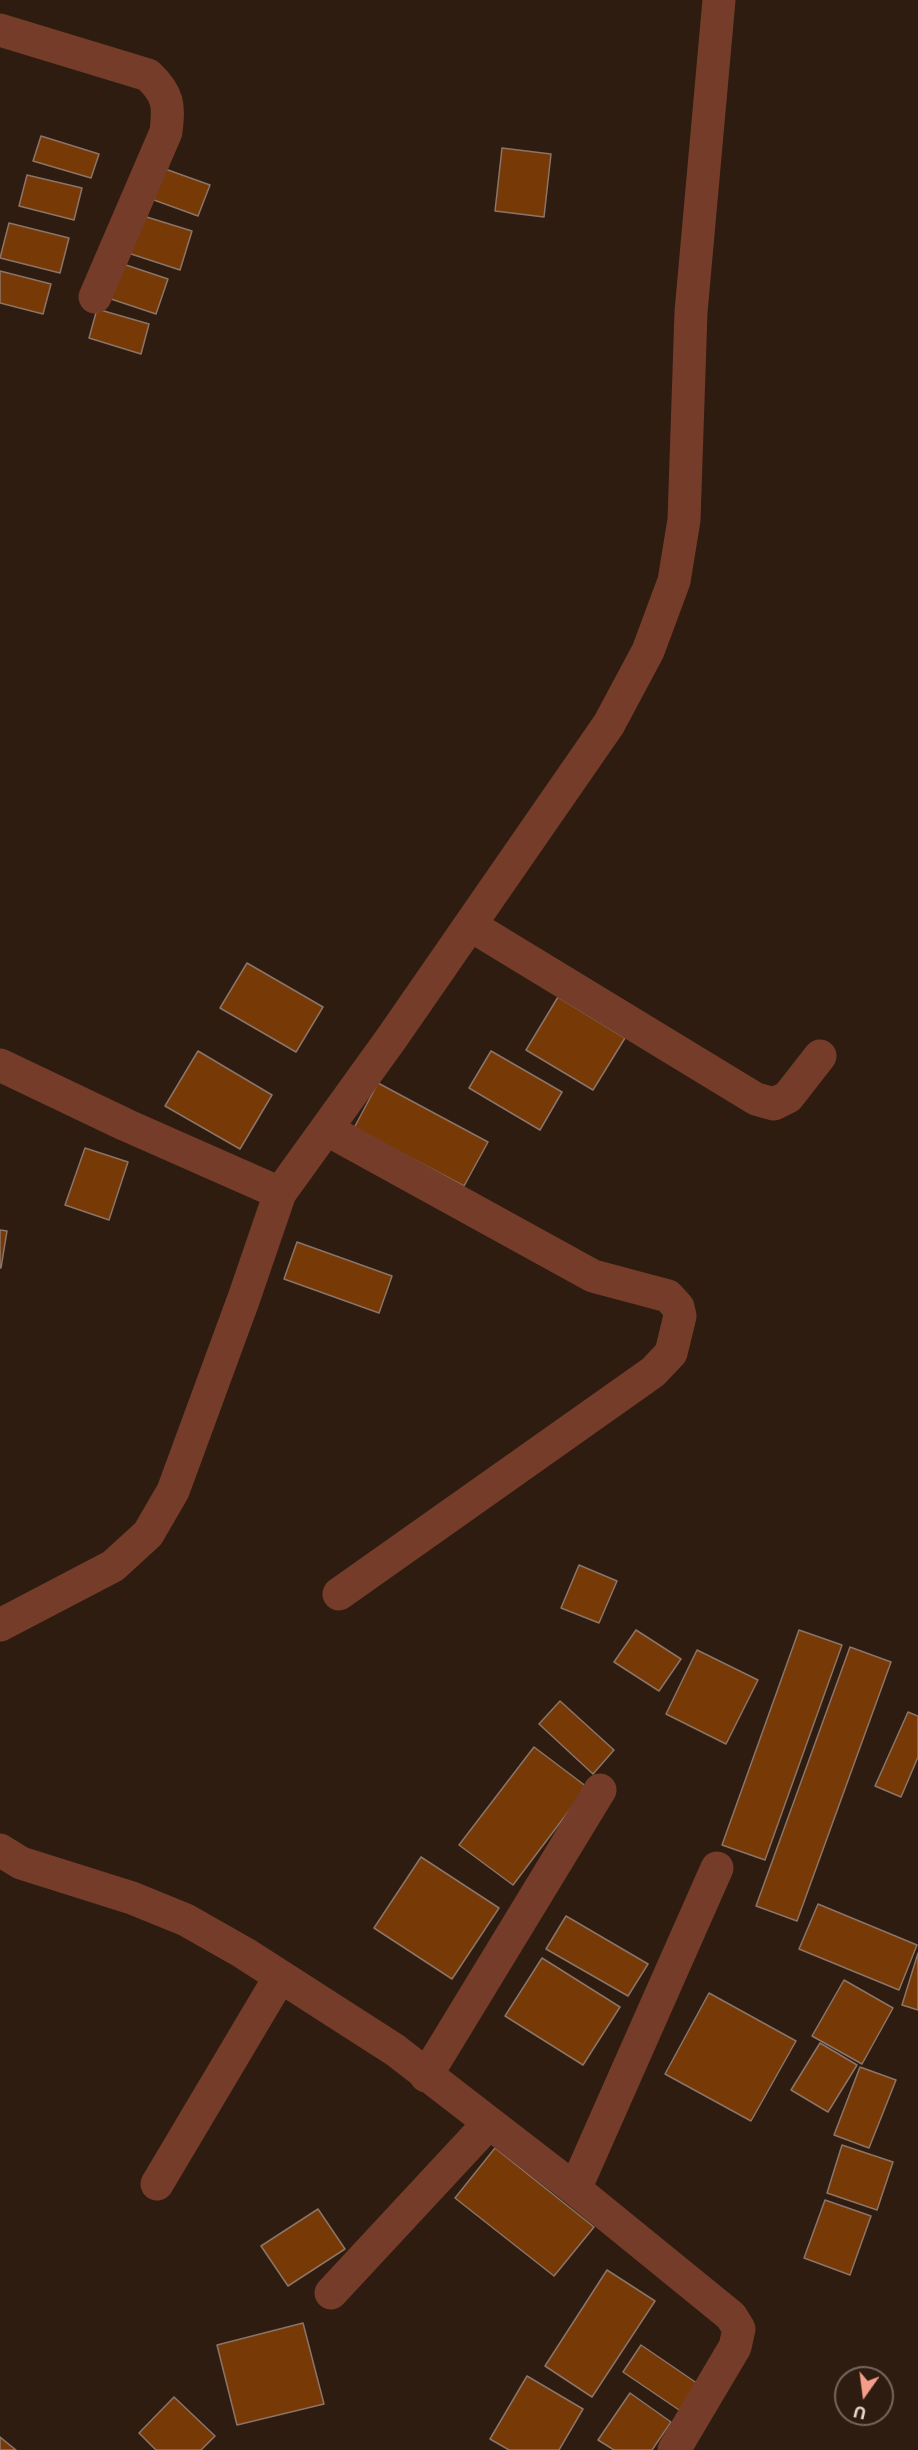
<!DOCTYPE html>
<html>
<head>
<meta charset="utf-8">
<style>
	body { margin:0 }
	#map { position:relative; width:918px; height:2450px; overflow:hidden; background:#2e1c11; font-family:Montserrat,sans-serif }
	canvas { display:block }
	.north { position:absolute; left:834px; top:2366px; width:60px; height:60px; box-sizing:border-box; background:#2e1c11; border:2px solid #76665d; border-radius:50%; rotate:194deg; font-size:16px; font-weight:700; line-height:24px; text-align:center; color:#e3d6cf }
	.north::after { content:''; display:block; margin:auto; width:21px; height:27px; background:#f49e89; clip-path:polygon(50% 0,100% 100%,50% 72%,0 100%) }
</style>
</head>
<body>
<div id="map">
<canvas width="918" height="2450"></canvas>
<div class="north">U</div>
</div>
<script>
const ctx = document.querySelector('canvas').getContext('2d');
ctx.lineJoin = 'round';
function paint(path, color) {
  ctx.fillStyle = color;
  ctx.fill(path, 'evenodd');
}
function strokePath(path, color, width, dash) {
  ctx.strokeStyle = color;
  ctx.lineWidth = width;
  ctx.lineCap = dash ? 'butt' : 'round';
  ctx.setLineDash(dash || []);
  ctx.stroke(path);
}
const building = new Path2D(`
	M41 136 99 154 91 178 33 161Z
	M502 148 551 154 544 217 495 211Z
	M154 165 210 185 198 216 143 196Z
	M27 175 82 188 74 220 19 206Z
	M137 214 192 231 180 270 125 252Z
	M9 223 69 238 60 273 0 258Z
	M120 263 168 279 156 314 108 298Z
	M0 271 51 284 43 314 0 303Z
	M97 309 149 324 141 354 89 338Z
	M247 963 323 1007 296 1052 220 1008Z
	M558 997 625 1038 593 1090 526 1050Z
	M198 1051 272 1095 240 1149 165 1106Z
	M491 1051 562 1092 540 1130 469 1088Z
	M378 1083 488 1142 464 1186 354 1128Z
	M85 1148 128 1162 109 1220 65 1205Z
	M0 1230 7 1231 1 1268H0Z
	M297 1242 392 1276 379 1313 284 1279Z
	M579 1565 617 1581 599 1623 561 1608Z
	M636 1630 681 1659 659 1691 614 1662Z
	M799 1630 842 1645 765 1860 722 1845Z
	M850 1647 891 1662 797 1921 756 1906Z
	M697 1650 758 1680 726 1744 666 1714Z
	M560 1701 614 1750 593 1774 539 1724Z
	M908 1712 918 1716V1757L901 1797 875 1786Z
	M534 1747 587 1787 513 1885 459 1845Z
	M421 1857 499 1908 452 1979 374 1928Z
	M818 1904 917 1945 899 1990 799 1949Z
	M566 1916 648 1964 628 1996 546 1949Z
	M918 1953V2010L902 2005Z
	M542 1958 620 2007 583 2065 505 2016Z
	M844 1980 893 2008 862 2064 812 2036Z
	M709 1993 796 2041 751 2121 665 2074Z
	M820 2043 857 2065 828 2112 791 2090Z
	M860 2067 896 2080 869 2148 834 2135Z
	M842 2145 893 2162 877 2210 827 2193Z
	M495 2148 594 2227 554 2276 455 2198Z
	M825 2200 871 2216 850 2275 804 2258Z
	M318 2209 345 2249 288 2286 261 2246Z
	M607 2270 655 2301 592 2397 545 2366Z
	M303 2323 324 2404 237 2425 217 2345Z
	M641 2345 704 2388 685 2414 623 2372Z
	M527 2376 583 2409 559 2450H509L490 2439Z
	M630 2393 671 2422 652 2450H614L598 2440Z
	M174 2397 215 2436 201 2450H156L139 2433Z
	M0 2437 16 2450H0Z`);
paint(building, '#773906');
strokePath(building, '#8b7568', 1.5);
strokePath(new Path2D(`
	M0 30 148 75C169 95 169 105 166 132L95 297
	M470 925 756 1099 774 1104 788 1097 820 1056
	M0 1065 126 1125 280 1193
	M326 1129 593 1276 668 1296 678 1307 680 1316 671 1353 653 1372 339 1594
	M0 1625 113 1566 148 1534 173 1491 244 1298 280 1193 391 1039 609 724 648 651 674 581 684 520 691 312 719 0
	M0 1850 21 1863 132 1898 186 1920 244 1953 395 2050 575 2189 731 2316 739 2329 735 2347 674 2450
	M426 2076 600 1790
	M157 2184 280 1977
	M575 2189 717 1868
	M331 2293 489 2123`), '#753d29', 33);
</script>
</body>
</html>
